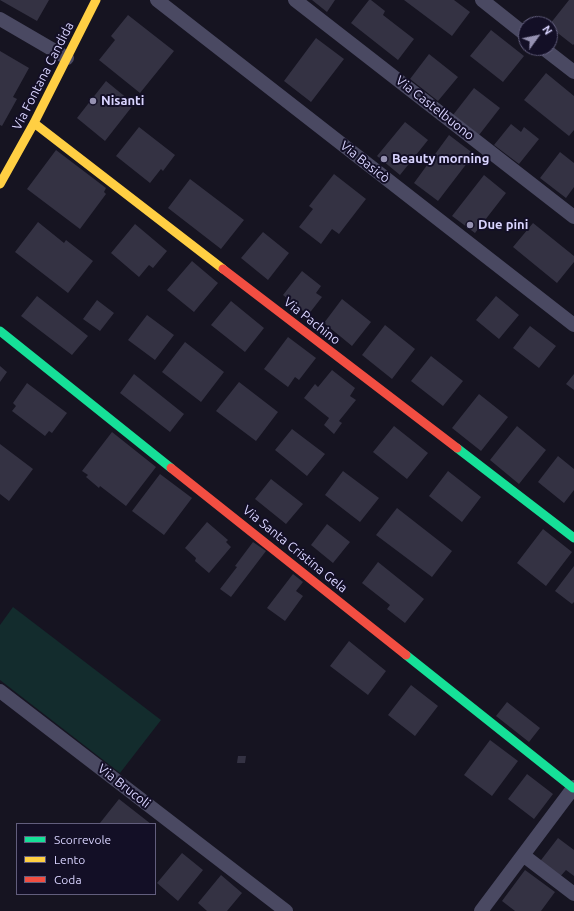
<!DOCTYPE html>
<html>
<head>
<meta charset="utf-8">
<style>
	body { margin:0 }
	#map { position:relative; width:574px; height:911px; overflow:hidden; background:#161421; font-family:Ubuntu,sans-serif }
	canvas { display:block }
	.legend { position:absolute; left:16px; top:823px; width:140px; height:72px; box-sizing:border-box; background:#130f26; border:1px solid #625e7d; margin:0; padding:5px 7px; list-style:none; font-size:12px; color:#d9d4ff }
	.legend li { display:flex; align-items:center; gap:8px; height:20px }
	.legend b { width:20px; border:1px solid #625e7d }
	.north { position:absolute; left:518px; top:16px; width:40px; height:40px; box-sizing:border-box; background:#130f26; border:1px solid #625e7d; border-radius:50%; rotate:57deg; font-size:11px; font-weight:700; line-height:16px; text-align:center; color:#d9d4ff }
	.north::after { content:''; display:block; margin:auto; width:14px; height:18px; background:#9591b1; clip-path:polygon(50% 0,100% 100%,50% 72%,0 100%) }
</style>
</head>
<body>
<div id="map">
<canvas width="574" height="911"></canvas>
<ul class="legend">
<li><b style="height:5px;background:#16e098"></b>Scorrevole</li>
<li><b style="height:5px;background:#ffcf43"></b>Lento</li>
<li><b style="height:5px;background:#f24e42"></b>Coda</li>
</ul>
<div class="north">N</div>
</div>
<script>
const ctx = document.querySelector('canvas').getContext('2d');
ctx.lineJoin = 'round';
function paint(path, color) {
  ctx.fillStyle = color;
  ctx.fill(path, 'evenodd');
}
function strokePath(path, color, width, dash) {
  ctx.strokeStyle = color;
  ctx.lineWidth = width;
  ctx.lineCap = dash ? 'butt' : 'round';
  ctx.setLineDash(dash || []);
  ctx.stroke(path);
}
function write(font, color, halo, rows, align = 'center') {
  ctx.font = font + ' Ubuntu,sans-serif';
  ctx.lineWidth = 4;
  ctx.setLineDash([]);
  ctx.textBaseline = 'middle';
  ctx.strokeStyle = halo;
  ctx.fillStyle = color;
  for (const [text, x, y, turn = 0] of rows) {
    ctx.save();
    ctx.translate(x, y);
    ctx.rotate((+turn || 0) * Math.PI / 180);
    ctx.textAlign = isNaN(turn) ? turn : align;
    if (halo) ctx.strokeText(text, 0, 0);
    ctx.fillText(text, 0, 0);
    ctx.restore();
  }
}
paint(new Path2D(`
	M13 607 161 720 120 773 0 680V625Z`), '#132c2d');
paint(new Path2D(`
	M0 0H49L37 21Z
	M312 0H335L327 12Z
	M369 0H371L385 11 383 15 414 39 398 60 351 23Z
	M404 0H454L470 12 452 36Z
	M569 0H574V44L573 45 550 27V24Z
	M128 15 174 51 140 93 99 60 115 40 111 36Z
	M491 30 524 56 503 82 470 56Z
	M316 38 344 59 311 102 284 81Z
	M0 51 29 68 13 97 17 99 2 126 0 125Z
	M429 54 458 77 438 101 410 79Z
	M546 73 574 96V130L569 136 524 100Z
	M106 81 134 104 105 141 77 118Z
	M474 88 500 108 479 135 453 115Z
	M405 122 428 140 400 175 377 156Z
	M511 124 521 132 524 127 539 139 519 164 494 145Z
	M139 127 175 155 163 171 161 169 150 183 116 156Z
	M449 135 474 154 438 201 414 183Z
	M56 150 106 188 104 192 106 194 80 229 27 189Z
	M560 152 574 163V187L566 198 540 178Z
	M334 174 366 199 339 234 332 229 321 244 299 227 313 209 309 206Z
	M484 175 506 193 475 233 452 216Z
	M190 179 244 220 221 249 168 208Z
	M38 222 64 243 66 240 93 261 68 293 15 252Z
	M533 223 574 256V262L557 283 513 247Z
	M135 224 167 251 153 268 149 265 139 277 111 253Z
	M263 232 289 253 268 280 241 258Z
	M192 261 218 283 194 312 167 290Z
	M302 271 321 286 316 293 322 297 308 315 283 295Z
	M37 296 88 336 72 355 21 316Z
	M496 296 519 315 499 339 476 320Z
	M342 299 371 322 352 346 324 323Z
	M97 300 114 313 100 331 83 319Z
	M231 301 264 328 245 352 211 325Z
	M147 315 174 335 155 360 128 340Z
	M385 325 415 349 392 379 362 355Z
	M530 326 556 346 539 368 513 348Z
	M288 337 316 358 299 380 295 377 288 387 264 369Z
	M185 342 224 372 201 402 162 372Z
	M431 356 463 381 443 406 411 381Z
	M0 366 7 372 0 382Z
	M332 370 355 388 350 396 356 400 339 421 342 423 334 434 324 425 329 418 304 398 315 384 318 387Z
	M134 374 184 414 170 432 120 393Z
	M574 374V390L566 384Z
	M239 382 278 412 256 441 216 411Z
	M27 383 67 413 52 433 49 431 45 436 12 411 16 406 13 403Z
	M479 394 508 417 481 451 452 428Z
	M394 426 428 453 407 479 373 452Z
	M517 426 546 450 519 484 490 460Z
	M292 429 325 454 307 476 275 450Z
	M112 432 156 467 126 506 100 486 99 488 86 477 88 475 82 471Z
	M0 444 33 469 9 501 0 494Z
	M558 456 574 469V490L564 503 538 482Z
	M343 471 379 498 360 522 325 495Z
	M448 471 481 497 462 522 429 496Z
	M160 474 192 498 164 535 132 511Z
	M271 479 303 504 286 524 255 499Z
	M397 508 452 551 432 577 376 535Z
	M207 522 228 540 226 542 231 547 209 573 195 561 196 558 185 548Z
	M327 524 350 542 333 563 311 545Z
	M543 529 572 552 546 586 517 563Z
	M253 542 266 551 231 597 220 589 237 567 235 566Z
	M378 562 424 599 405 623 387 609 390 605 362 583Z
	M574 566V602L572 604 555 591Z
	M293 574 303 582 296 591 303 596 285 621 267 608Z
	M349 641 386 671 368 695 330 666Z
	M411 685 438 706 415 736 388 715Z
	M507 702 540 728 529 742 496 716Z
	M490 740 518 761 492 796 464 775Z
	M238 756H246L245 763H237Z
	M527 774 553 794 534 819 508 799Z
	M119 799 151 824 100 823Z
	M558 838 574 850V876L566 870 558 879 538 864Z
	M182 853 203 870 178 901 157 883Z
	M525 870 555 892 541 911H515L502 901Z
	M221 875 242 893 227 911H207L198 903Z`), '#343243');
strokePath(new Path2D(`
	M157 0 574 325
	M295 0 574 217
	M482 0 526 35
	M0 19 67 58
	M543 48 574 72
	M0 691 286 911
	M523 855 574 894
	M481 911 574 787`), '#4a4962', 14);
strokePath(new Path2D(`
	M0 331 171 468
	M457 448 574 538
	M406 655 573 788`), '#16e098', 9);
strokePath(new Path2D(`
	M34 123 223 269
	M0 184 34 123 96 0`), '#ffcf43', 9);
strokePath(new Path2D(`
	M223 269 457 448
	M171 468 406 655`), '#f24e42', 9);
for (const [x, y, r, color] of [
	[93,101,4,"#9591b1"],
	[384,159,4,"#9591b1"],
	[470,225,4,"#9591b1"]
]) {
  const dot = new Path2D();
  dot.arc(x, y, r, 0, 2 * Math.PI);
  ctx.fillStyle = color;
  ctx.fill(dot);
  strokePath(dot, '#130f26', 1.5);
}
write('13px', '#d9d4ff', '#130f26', [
	["Via Fontana Candida",43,76,-63],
	["Via Castelbuono",435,108,38],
	["Via Basicò",365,162,38],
	["Via Pachino",312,321,38],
	["Via Santa Cristina Gela",295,549,39],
	["Via Brucoli",124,786,38]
]);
write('bold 13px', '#d9d4ff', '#130f26', [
	["Nisanti",101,101],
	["Beauty morning",392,159],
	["Due pini",478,225]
], 'left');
</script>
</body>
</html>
